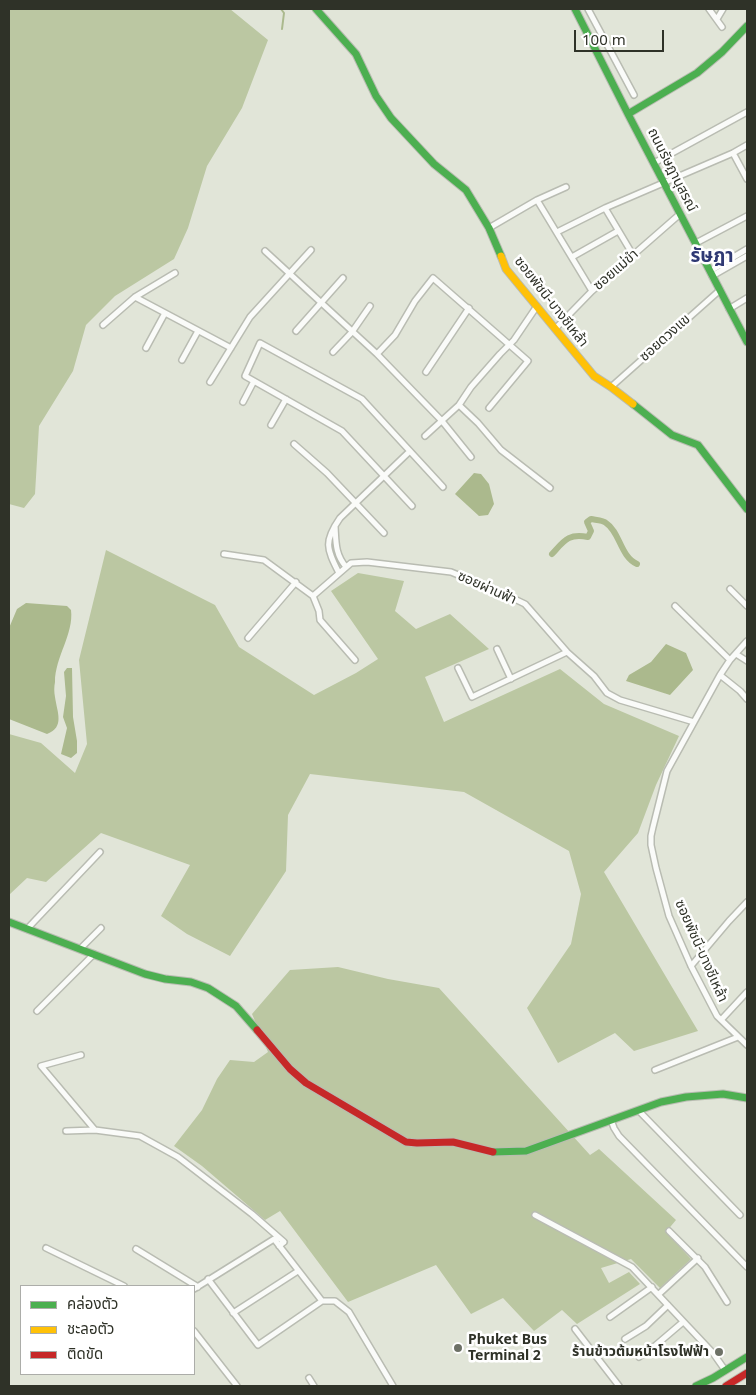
<!DOCTYPE html>
<html>
<head>
<meta charset="utf-8">
<style>
	body { margin:0 }
	#map { position:relative; width:756px; height:1395px; overflow:hidden; background:#e1e5d8; font-family:"Noto Sans","Noto Sans Thai",sans-serif }
	canvas { display:block }
	.frame { position:absolute; inset:0; border:10px solid #2f3228; pointer-events:none }
	.legend { position:absolute; left:20px; top:1285px; width:175px; height:90px; box-sizing:border-box; background:#fff; border:1px solid #acada9; margin:0; padding:6px 9px; list-style:none; font-size:15px; color:#2f3228 }
	.legend li { display:flex; align-items:center; gap:10px; height:25px }
	.legend b { width:25px; border:1px solid #acada9 }
	.scale { position:absolute; left:574px; top:30px; width:90px; height:22px; box-sizing:border-box; border:2px solid #2f3228; border-top:0; padding-left:6px; font-size:15px; line-height:18px; white-space:nowrap; color:#2f3228; -webkit-text-stroke:4px #fff; paint-order:stroke }
</style>
</head>
<body>
<div id="map">
<canvas width="756" height="1395"></canvas>
<div class="frame"></div>
<ul class="legend">
<li><b style="height:6px;background:#4caf50"></b>คล่องตัว</li>
<li><b style="height:6px;background:#ffc107"></b>ชะลอตัว</li>
<li><b style="height:6px;background:#c62828"></b>ติดขัด</li>
</ul>
<div class="scale">100 m</div>
</div>
<script>
const ctx = document.querySelector('canvas').getContext('2d');
ctx.lineJoin = 'round';
function paint(path, color) {
  ctx.fillStyle = color;
  ctx.fill(path, 'evenodd');
}
function strokePath(path, color, width, dash) {
  ctx.strokeStyle = color;
  ctx.lineWidth = width;
  ctx.lineCap = dash ? 'butt' : 'round';
  ctx.setLineDash(dash || []);
  ctx.stroke(path);
}
function write(font, color, halo, rows, align = 'center') {
  ctx.font = font + ' "Noto Sans","Noto Sans Thai",sans-serif';
  ctx.lineWidth = 5;
  ctx.setLineDash([]);
  ctx.textBaseline = 'middle';
  ctx.strokeStyle = halo;
  ctx.fillStyle = color;
  for (const [text, x, y, turn = 0] of rows) {
    ctx.save();
    ctx.translate(x, y);
    ctx.rotate((+turn || 0) * Math.PI / 180);
    ctx.textAlign = isNaN(turn) ? turn : align;
    if (halo) ctx.strokeText(text, 0, 0);
    ctx.fillText(text, 0, 0);
    ctx.restore();
  }
}
paint(new Path2D(`
	M9 9H230L268 40 242 108 207 166 188 228 174 259 115 296 86 325 73 371 39 426 35 494 24 508 9 504Z
	M106 550 215 605 239 647 314 695 356 673 378 659 331 591 358 573 404 581 395 611 416 629 450 614 489 649 425 677 444 722 560 669 604 704 679 736 656 785 638 833 604 872 698 1031 634 1051 615 1033 558 1063 527 1008 571 944 581 894 569 851 464 792 310 774 288 815 286 871 230 956 187 934 161 916 190 865 101 833 46 882 27 878 9 895V734L41 743 75 773 87 744 79 660Z
	M338 967 388 979 439 988 590 1155 599 1149 676 1220 666 1232 691 1259 660 1288 631 1259 601 1268 609 1283 629 1272 640 1284 577 1324 562 1310 534 1331 503 1298 471 1314 436 1265 348 1302 280 1211 265 1220 202 1166 174 1146 202 1110 217 1079 230 1060 254 1062 268 1052 252 1014 290 970Z`), '#bbc7a2');
paint(new Path2D(`
	M474 473 481 474 489 484 494 504 488 515 479 516 455 494Z
	M26 603 67 606 71 610C74 634 55 657 55 682 54 687 54 692 55 697 57 712 65 727 47 734L9 719V628L17 609Z
	M666 644 686 653 693 670 670 695 626 681 629 675 651 662Z
	M67 668H72L73 717 77 741V753L71 758 61 754 67 728 63 717 66 696 64 672Z`), '#abb98d');
strokePath(new Path2D(`
	M281 9 284 13 282 29`), '#abb98d', 2);
strokePath(new Path2D(`
	M552 554C564 541 568 533 588 537L591 531 587 522 591 519C595 520 603 520 606 523 620 532 620 556 637 564`), '#abb98d', 6);
const street = new Path2D(`
	M588 9 634 95
	M709 9 722 27
	M717 19 723 9
	M733 153 747 179
	M654 163 747 112
	M537 200 592 291
	M605 208 633 255
	M489 228 537 200 566 187
	M557 232 605 208 733 153 747 145
	M696 243 747 216
	M265 251 377 354 442 421 471 457
	M572 257 618 231
	M710 271 747 249
	M712 276 747 256
	M135 297 231 348
	M729 309 747 298
	M103 325 135 297 175 273
	M555 329 592 291 680 214
	M296 331 343 278
	M146 348 165 313
	M333 352 352 332 370 306
	M377 354 395 335 415 301 433 278 528 361 489 408
	M182 360 198 331
	M426 372 469 308
	M210 382 250 317 311 250
	M611 387 720 290
	M243 402 254 381
	M459 405 478 423 501 450 550 488
	M271 425 286 399
	M425 436 459 405 471 387 500 354 514 340 537 306
	M294 444 327 473 384 533
	M412 506 342 431 245 376 260 343 362 399 443 487
	M335 526C336 542 335 554 346 567
	M224 554 264 560 313 596
	M339 573C326 548 324 541 340 518L410 451
	M730 589 747 606
	M313 596 351 563 367 562 451 572 502 593 525 604 567 652 594 676 607 693 620 700 694 722
	M313 596 319 611 320 620 355 660
	M675 606 730 660
	M248 638 296 582
	M747 641 730 660 720 675 667 771 653 827 651 836V845L656 868 669 916 691 966 717 1016 747 1045
	M497 649 511 679
	M736 654 747 661
	M458 668 472 697 567 652
	M720 675 740 691 747 699
	M27 929 100 852
	M80 949 101 928
	M691 966 729 921 747 902
	M37 1011 94 954
	M721 1020 747 992
	M81 1055 41 1066 95 1130
	M655 1070 738 1037
	M639 1111 740 1215
	M611 1120 614 1128 619 1136 747 1267
	M66 1131 95 1130 140 1136 178 1157 252 1214 284 1242 279 1246
	M535 1215 632 1267 713 1353 725 1370
	M669 1231 705 1267 727 1302
	M46 1248 124 1286
	M136 1249 198 1287
	M208 1279 258 1345 322 1301H335L349 1312 393 1386
	M194 1289 274 1239 322 1301
	M659 1294 698 1258
	M233 1313 298 1271
	M610 1317 652 1287
	M575 1329 619 1386
	M194 1331 237 1386
	M625 1339 646 1326 668 1305
	M639 1357 656 1345 683 1322
	M309 1378 314 1386`);
const fast = new Path2D(`
	M316 9 356 54 376 96 391 118 434 164 466 190 489 228 501 256
	M575 9 628 114 747 342
	M628 114 697 73 722 52 747 26
	M633 404 672 435 698 445 747 509
	M9 922 145 974 165 979 191 982 208 988 236 1006 257 1030
	M493 1152 526 1151 661 1102 686 1097 723 1094 747 1098
	M696 1386 713 1378 747 1357`);
const slow = new Path2D(`
	M501 256 506 269 594 376 611 387 633 404`);
const jam = new Path2D(`
	M257 1030 290 1069 306 1083 406 1142 417 1143 453 1142 493 1152
	M726 1386 747 1373`);
strokePath(street, '#b9bcb2', 8);
strokePath(fast, '#b9bcb2', 9);
strokePath(slow, '#b9bcb2', 9);
strokePath(jam, '#b9bcb2', 9);
strokePath(street, '#fafbf9', 5);
strokePath(fast, '#4caf50', 7);
strokePath(slow, '#ffc107', 7);
strokePath(jam, '#c62828', 7);
for (const [x, y, r, color] of [
	[458,1348,5,"#6d7166"],
	[719,1352,5,"#6d7166"]
]) {
  const dot = new Path2D();
  dot.arc(x, y, r, 0, 2 * Math.PI);
  ctx.fillStyle = color;
  ctx.fill(dot);
  strokePath(dot, '#fff', 2);
}
write('14px', '#2f3228', '#fff', [
	["ถนนรัษฎานุสรณ์",672,170,63],
	["ซอยแม่ขำ",616,270,-41],
	["ซอยพัชนี-บางชีเหล้า",551,302,52],
	["ซอยดวงแข",665,338,-42],
	["ซอยผ่านฟ้า",487,588,24],
	["ซอยพัชนี-บางชีเหล้า",701,951,66]
]);
write('bold 14px', '#2f3228', '#fff', [
	["Phuket Bus",468,1340],
	["Terminal 2",468,1356],
	["ร้านข้าวต้มหน้าโรงไฟฟ้า",709,1352,"right"]
], 'left');
write('bold 19px', '#2f3973', '#fff', [
	["รัษฎา",712,257]
]);
</script>
</body>
</html>
